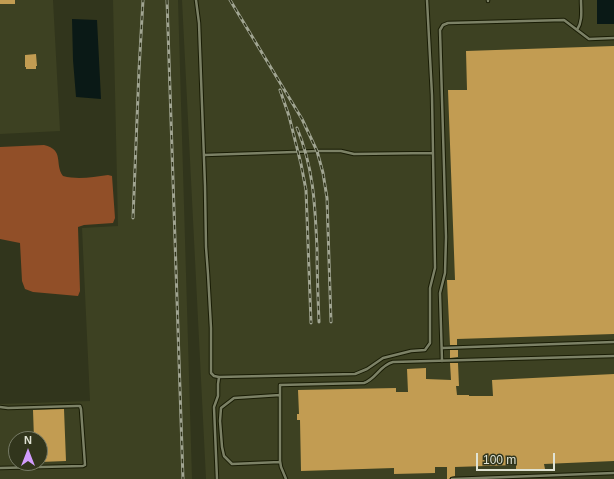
<!DOCTYPE html>
<html>
<head>
<meta charset="utf-8">
<style>
	body { margin:0 }
	#map { position:relative; width:614px; height:479px; overflow:hidden; background:#31351c; font-family:Arial,sans-serif }
	canvas { display:block }
	.north { position:absolute; left:8px; top:431px; width:40px; height:40px; box-sizing:border-box; background:#31351c; border:1px solid #777b66; border-radius:50%; rotate:0deg; font-size:11px; font-weight:700; line-height:16px; text-align:center; color:#e0e3d4 }
	.north::after { content:''; display:block; margin:auto; width:14px; height:18px; background:#d29cfd; clip-path:polygon(50% 0,100% 100%,50% 72%,0 100%) }
	.scale { position:absolute; left:476px; top:453px; width:79px; height:18px; box-sizing:border-box; border:2px solid #e0e3d4; border-top:0; padding-left:5px; font-size:12px; line-height:14px; white-space:nowrap; color:#e0e3d4; -webkit-text-stroke:3px #31351c; paint-order:stroke }
</style>
</head>
<body>
<div id="map">
<canvas width="614" height="479"></canvas>
<div class="north">N</div>
<div class="scale">100 m</div>
</div>
<script>
const ctx = document.querySelector('canvas').getContext('2d');
ctx.lineJoin = 'round';
function paint(path, color) {
  ctx.fillStyle = color;
  ctx.fill(path, 'evenodd');
}
function strokePath(path, color, width, dash) {
  ctx.strokeStyle = color;
  ctx.lineWidth = width;
  ctx.lineCap = dash ? 'butt' : 'round';
  ctx.setLineDash(dash || []);
  ctx.stroke(path);
}
paint(new Path2D(`
	M0 0H53L60 131 0 134Z
	M113 0H178L192 479H0V404L90 401 82 228 118 226ZM16 439H40V463H16Z
	M182 0H614V479H206Z`), '#3d4122');
paint(new Path2D(`
	M44 145C65 150 54 164 63 176 78 180 93 177 108 175L112 176 115 218 113 223 84 225 78 227 80 291 78 296 33 292 25 289 22 281 20 243 0 239V147Z`), '#914f28');
paint(new Path2D(`
	M597 0H614V24H597Z
	M72 19 97 20 101 99 76 97 73 60Z`), '#0a1916');
paint(new Path2D(`
	M0 0H15V4H0Z
	M614 46V334L457 339V345H450L447 280H455L448 90H467L466 51Z
	M36 54 37 66H36V69H26V67H25V55Z
	M450 350H458V357L450 358Z
	M450 363H458L459 386H456L457 395H469V396H493L492 380 614 374V461L544 464 545 469 516 470V465L455 467V476L451 477 449 479H447V467H435V473L394 474V468L301 471 300 420H297V414H299L298 390 396 388V392H408L407 369 426 368V379L451 380Z
	M64 409 66 461 40 462V439H34L33 410Z`), '#c29c52');
const lane = new Path2D(`
	M196 0 199 23 205 186 206 247 208 274 211 328V373L214 376 219 377 355 374 367 369 383 358 411 351 425 350 430 343V288L435 268 432 95 427 0
	M488 0V1
	M577 30C583 21 581 10 581 0
	M204 155 295 152 317 151H341L354 154 433 153
	M442 348 614 342
	M442 361 440 293 445 273 446 237 440 30 443 25 448 23 564 20 589 39 614 38
	M0 407 8 408 77 406H80L81 409 85 465 83 466 0 468
	M280 462 232 464 224 456 222 447 220 421 221 408 234 398 280 395
	M217 479 214 407 218 396V384L219 377
	M286 479 281 467 280 461V385L364 383C376 379 380 365 393 362L614 356
	M452 479 614 473`);
strokePath(lane, '#191c05', 4.5);
strokePath(lane, '#7c8166', 2.5);
const rail = new Path2D(`
	M167 0 183 479
	M230 0 302 119 317 151 323 173 327 198 331 322
	M280 90 289 116 301 164 306 190 311 323
	M297 128C314 169 315 206 317 249 317 273 318 298 319 322
	M133 218 139 70 143 0`);
strokePath(rail, '#a1a592', 3);
strokePath(rail, '#31351c', 1.5, [4.5]);
</script>
</body>
</html>
